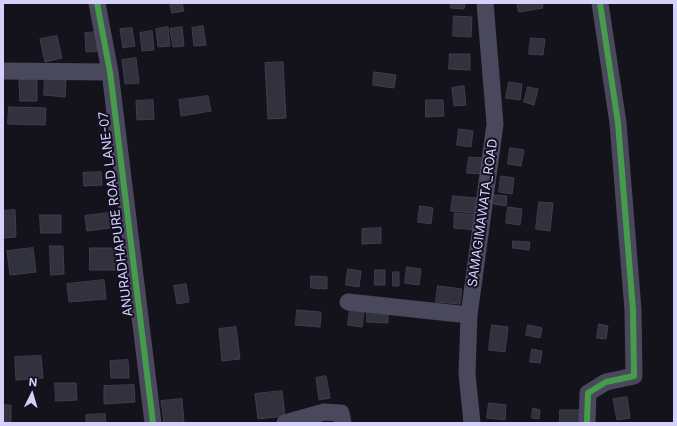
<!DOCTYPE html>
<html>
<head>
<meta charset="utf-8">
<style>
	body { margin:0 }
	#map { position:relative; width:677px; height:426px; overflow:hidden; background:#14131c; font-family:Inter,sans-serif }
	canvas { display:block }
	.frame { position:absolute; inset:0; border:4px solid #d5d1fb; pointer-events:none }
	.north { position:absolute; left:12px; top:374px; width:40px; height:40px; -webkit-text-stroke:3px #110f20; paint-order:stroke; rotate:5deg; font-size:11px; font-weight:700; line-height:16px; text-align:center; color:#d5d1fb }
	.north::after { content:''; display:block; margin:auto; width:14px; height:18px; background:#d5d1fb; clip-path:polygon(50% 0,100% 100%,50% 72%,0 100%) }
</style>
</head>
<body>
<div id="map">
<canvas width="677" height="426"></canvas>
<div class="frame"></div>
<div class="north">N</div>
</div>
<script>
const ctx = document.querySelector('canvas').getContext('2d');
ctx.lineJoin = 'round';
function paint(path, color) {
  ctx.fillStyle = color;
  ctx.fill(path, 'evenodd');
}
function strokePath(path, color, width, dash) {
  ctx.strokeStyle = color;
  ctx.lineWidth = width;
  ctx.lineCap = dash ? 'butt' : 'round';
  ctx.setLineDash(dash || []);
  ctx.stroke(path);
}
function write(font, color, halo, rows, align = 'center') {
  ctx.font = font + ' Inter,sans-serif';
  ctx.lineWidth = 4;
  ctx.setLineDash([]);
  ctx.textBaseline = 'middle';
  ctx.strokeStyle = halo;
  ctx.fillStyle = color;
  for (const [text, x, y, turn = 0] of rows) {
    ctx.save();
    ctx.translate(x, y);
    ctx.rotate((+turn || 0) * Math.PI / 180);
    ctx.textAlign = isNaN(turn) ? turn : align;
    if (halo) ctx.strokeText(text, 0, 0);
    ctx.fillText(text, 0, 0);
    ctx.restore();
  }
}
const building = new Path2D(`
	M170 3H182L184 11 172 13Z
	M451 3H465L464 9 451 8Z
	M517 3H542L543 8 519 12Z
	M454 16 472 17 471 37 453 36Z
	M203 26 206 45 194 46 192 28Z
	M168 27 170 46 158 47 156 29Z
	M182 27 184 46 173 47 170 29Z
	M132 28 135 46 123 48 120 29Z
	M152 31 154 50 142 51 140 33Z
	M99 32 100 51 86 52 85 33Z
	M57 36 62 58 45 62 40 39Z
	M531 38 545 39 543 55 529 54Z
	M450 54H470V70L449 69Z
	M136 58 139 83 125 84 122 60Z
	M283 62 286 118 268 119 265 63Z
	M374 72 396 75 394 88 373 85Z
	M45 78 66 80 65 97 44 95Z
	M37 79V101H20L19 80Z
	M509 82 522 84 520 100 506 98Z
	M464 86 466 105 454 106 452 88Z
	M528 87 538 89 534 105 524 102Z
	M208 96 211 111 181 116 179 100Z
	M153 100 154 119 137 120 136 101Z
	M426 100H443L444 116 426 117Z
	M9 107 46 108 45 125 8 124Z
	M459 129 473 131 471 147 457 145Z
	M510 148 524 150 521 166 508 164Z
	M469 157 483 158 481 174 467 173Z
	M101 172 102 185 84 186 83 173Z
	M501 176 514 178 512 194 499 192Z
	M495 195 507 196 506 206 494 204Z
	M453 196 477 198 476 213 451 211Z
	M539 202 553 203 550 231 536 229Z
	M420 206 433 208 431 224 418 222Z
	M508 207 522 209 520 225 506 223Z
	M15 210 16 237 3 238V211Z
	M115 212 117 227 87 231 85 216Z
	M455 213 479 215 478 230 454 228Z
	M40 215H61V233H41Z
	M381 228V243L362 244V229Z
	M513 241 530 242 529 250 513 248Z
	M50 246H63L64 274 51 275Z
	M33 248 36 272 10 275 7 251Z
	M90 248H116V270H90Z
	M407 267 421 269 419 285 405 283Z
	M348 269 361 271 359 287 346 285Z
	M375 270H385V285H375Z
	M393 272H399V286H393Z
	M311 276 327 277V289L311 288Z
	M104 280 106 299 69 302 67 284Z
	M186 284 189 302 177 304 174 286Z
	M438 286 462 289 460 304 436 302Z
	M367 308 388 309V323L367 322Z
	M350 309 364 311 362 327 348 325Z
	M297 310 321 312 320 327 296 325Z
	M599 324 608 326 606 339 597 338Z
	M492 325 508 327 505 352 489 350Z
	M528 325 542 328 540 338 526 335Z
	M236 327 240 359 222 361 219 329Z
	M532 349 542 351 540 363 530 362Z
	M41 356 43 378 16 380 15 357Z
	M128 360 129 378H111L110 361Z
	M326 376 330 398 319 400 316 378Z
	M55 383H76L77 400 56 401Z
	M134 385 135 402 104 404V386Z
	M282 391 285 416 258 419 255 394Z
	M627 397 630 418 617 420 613 399Z
	M182 399 184 423H164L161 401Z
	M489 403 506 405 505 420 487 418Z
	M3 405H11V423H3Z
	M533 408 540 410 539 419 532 418Z
	M560 410H579V423H560Z
	M105 414 106 423H86V415Z`);
paint(building, '#32313e');
strokePath(building, '#403d4f', 1);
strokePath(new Path2D(`
	M97 3 110 72 153 423
	M3 71 110 72
	M348 302 469 315
	M285 423 324 412 341 413 343 423
	M472 423 467 374 469 315 495 124 485 3
	M587 423 588 393 606 382 634 376 633 310 618 123 600 3`), '#49485c', 17);
strokePath(new Path2D(`
	M97 3 110 72 153 423
	M587 423 588 393 606 382 634 376 633 310 618 123 600 3`), '#469c4c', 6);
write('13px', '#d5d1fb', '#110f20', [
	["SAMAGIMAWATA_ROAD",483,213,-82],
	["ANURADHAPURE ROAD LANE-07",116,214,-97]
]);
</script>
</body>
</html>
